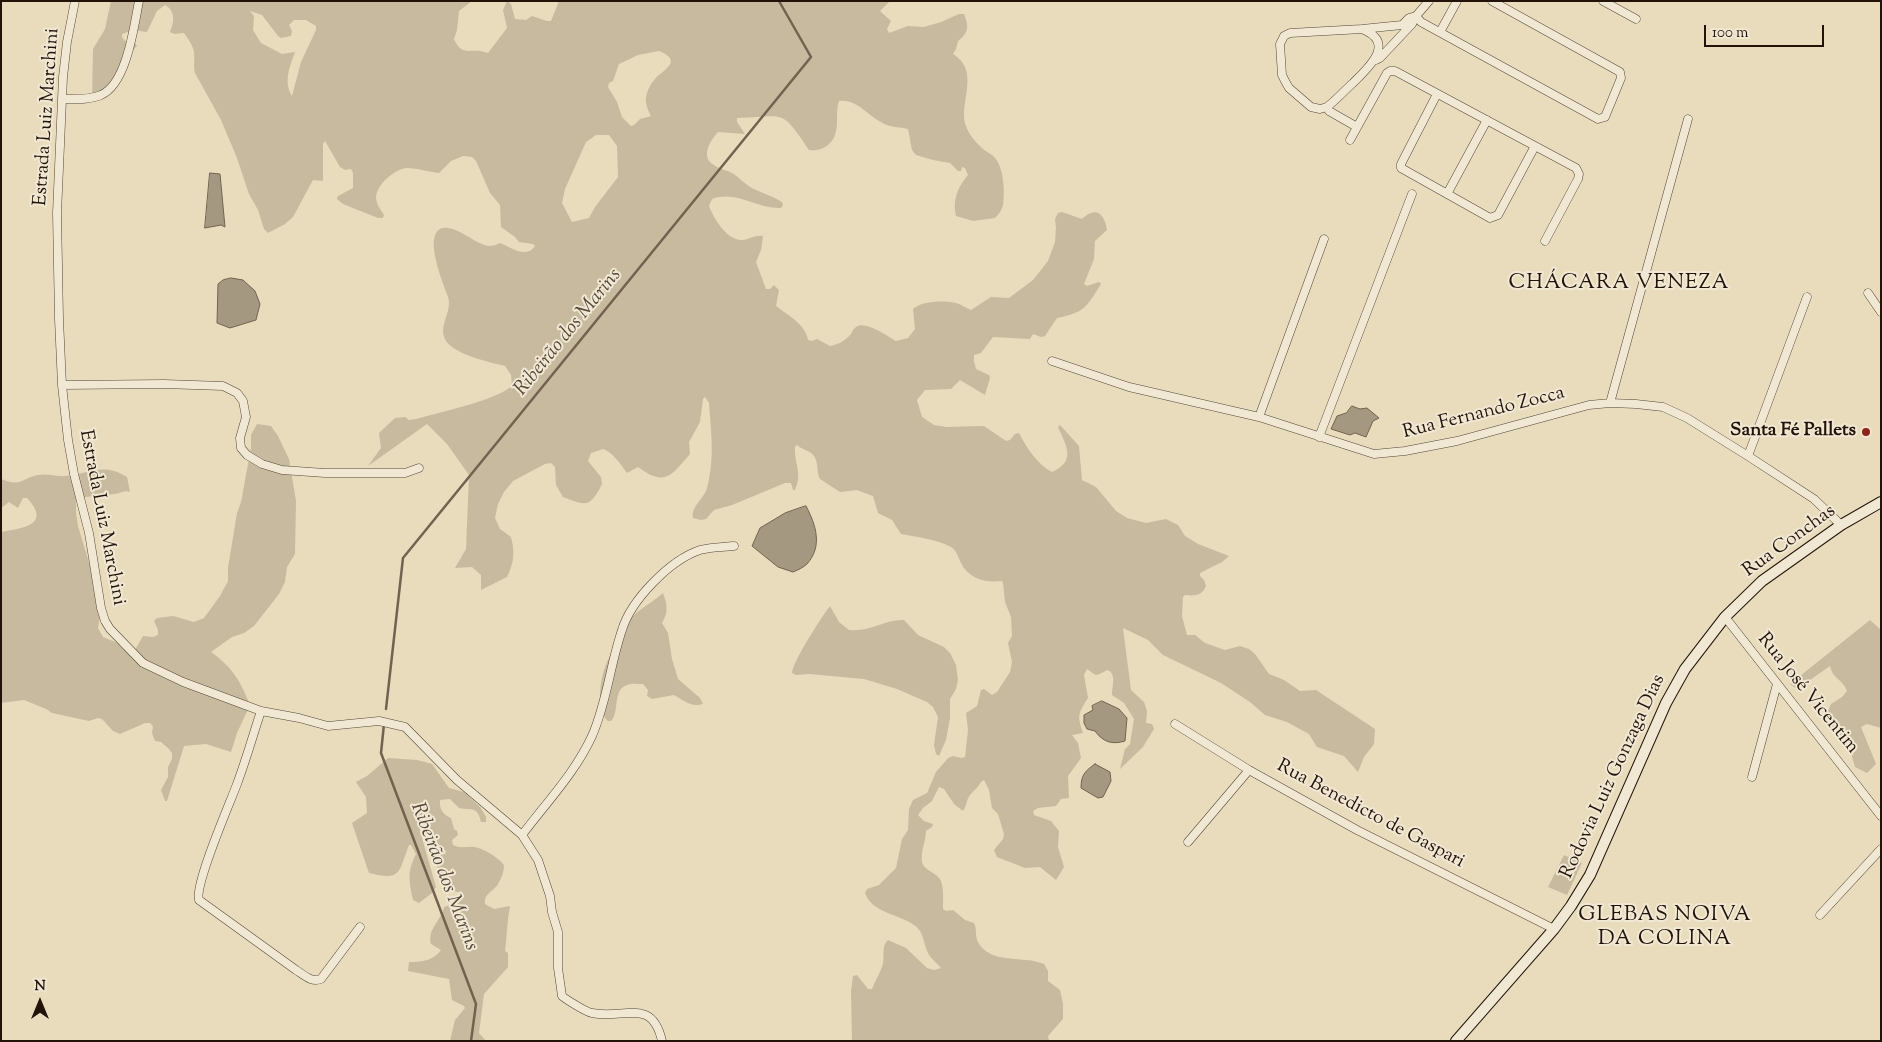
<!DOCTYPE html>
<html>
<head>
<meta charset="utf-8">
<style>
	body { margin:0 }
	#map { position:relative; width:1882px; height:1042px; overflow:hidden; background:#e9dcbd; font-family:"Sorts Mill Goudy",serif }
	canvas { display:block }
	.frame { position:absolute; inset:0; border:2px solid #221309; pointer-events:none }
	.north { position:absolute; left:15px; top:977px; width:50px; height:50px; -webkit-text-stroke:4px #f1e8d4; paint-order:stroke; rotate:0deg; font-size:14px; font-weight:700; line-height:20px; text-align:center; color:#221309 }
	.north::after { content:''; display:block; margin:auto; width:18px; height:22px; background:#221309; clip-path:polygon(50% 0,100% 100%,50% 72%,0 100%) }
	.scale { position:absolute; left:1704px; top:25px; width:120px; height:22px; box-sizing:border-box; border:2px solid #221309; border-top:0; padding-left:6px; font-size:15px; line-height:18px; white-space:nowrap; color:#221309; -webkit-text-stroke:4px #f1e8d4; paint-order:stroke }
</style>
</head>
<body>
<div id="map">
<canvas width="1882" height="1042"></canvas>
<div class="frame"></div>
<div class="north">N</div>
<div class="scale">100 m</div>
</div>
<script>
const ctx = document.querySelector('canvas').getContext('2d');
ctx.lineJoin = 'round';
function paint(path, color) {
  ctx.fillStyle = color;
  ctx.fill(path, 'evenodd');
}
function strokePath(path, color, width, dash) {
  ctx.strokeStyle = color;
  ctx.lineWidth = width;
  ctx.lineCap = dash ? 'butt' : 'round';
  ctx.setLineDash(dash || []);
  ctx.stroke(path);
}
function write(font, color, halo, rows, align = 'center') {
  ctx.font = font + ' "Sorts Mill Goudy",serif';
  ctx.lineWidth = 4;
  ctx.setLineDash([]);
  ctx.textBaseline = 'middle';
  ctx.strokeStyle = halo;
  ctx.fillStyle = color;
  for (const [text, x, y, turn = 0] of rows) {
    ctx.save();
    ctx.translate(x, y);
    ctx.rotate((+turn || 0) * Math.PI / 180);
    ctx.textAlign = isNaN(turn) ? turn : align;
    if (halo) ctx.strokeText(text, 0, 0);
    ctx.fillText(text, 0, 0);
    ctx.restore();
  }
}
paint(new Path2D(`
	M111 1H472L459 11 457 30 454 39C463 59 471 46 488 53L507 28 503 10 507 1 511 4 515 19 526 20 532 16 547 21H551L559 1H890L880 11 891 21 887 29 889 33 908 26 924 27 941 22 959 14H964C969 26 969 33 958 41L956 49 953 54C976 68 965 92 964 113 963 128 973 140 983 149 986 152 992 154 995 158 1004 168 1005 193 1003 205 1002 210 998 215 995 218L973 221 956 216C952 200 958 187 968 175L965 168 962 167 961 171H958L950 163 933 160 916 155 912 150 908 129C899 127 888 127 881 122 867 115 856 98 839 101 835 112 839 124 835 135 831 146 820 152 809 150 780 107 786 117 737 118V122L745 134 718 132C710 141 700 157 714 165 720 170 729 170 735 175 741 179 747 186 754 189 764 194 773 196 782 202L783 205 781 208C756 209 737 190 712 199L709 206C714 219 727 241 743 240 750 239 755 235 763 236L761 250 756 262 766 289H770L774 285 779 290 776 306C789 316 805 324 808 340L812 341 817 339 830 346C839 344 845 341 851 334 852 332 853 329 856 327 865 320 887 336 896 341L908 338 915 329 913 309C920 301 946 300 956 303 961 304 966 308 971 310L991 297 1009 298 1033 280 1048 261 1055 242 1056 228 1055 219 1058 213 1062 212 1082 219C1096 206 1104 213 1107 230L1095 241 1094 259 1084 284 1087 286 1099 282 1101 284C1086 308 1085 312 1057 318L1045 336 1041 337 1033 334 1030 339 993 337 981 353 974 355V361L976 369 989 375 990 378 985 395 960 380 951 389 925 390 917 400 922 417 934 425 947 427 984 426 1006 441 1010 440 1015 434 1019 433C1026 447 1038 465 1052 472 1076 461 1067 447 1058 427L1060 425 1079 446 1082 480 1096 487 1116 511 1127 518 1146 523 1166 519 1178 525 1185 536 1198 544 1229 556 1222 562 1200 573V576L1204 580 1206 586C1202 596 1195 596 1185 595L1183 597 1182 616 1187 635H1195L1205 643 1225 650 1240 646 1249 649 1255 654 1269 674 1284 680 1300 691 1316 690 1375 729 1374 744 1364 757 1358 772 1344 756 1317 747 1309 734 1287 722 1265 715 1250 702 1221 683 1163 655 1148 640 1123 628 1131 690 1144 702 1147 711 1146 723 1152 724 1154 729 1143 747 1120 769 1125 749 1130 744 1134 719 1124 703 1112 695C1112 686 1117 673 1107 670 1095 677 1097 676 1087 669L1084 675 1088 698C1078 714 1077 715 1083 733L1072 735 1078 743 1081 758 1068 776 1069 798 1061 799 1056 806 1038 808 1033 811 1034 815 1051 821 1059 831 1058 847 1064 867 1056 880 1040 867 1025 868 997 857 994 850 1003 839 1004 834 998 814 992 808 989 790 984 780 981 782C977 789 975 789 970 795 966 800 967 806 963 811L954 804 944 789 939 787 932 801 923 808 918 815 924 821 933 824 932 827 926 831C926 841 920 853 922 862 923 870 938 873 941 881 944 889 943 901 943 909L946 911 953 910 965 920 974 923C977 929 975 937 978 942 987 959 1008 958 1025 960 1031 960 1038 962 1044 964L1048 971V981L1060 990 1063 1004V1019L1048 1036 1049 1041H852L851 991 853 976 857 975 868 989H872C875 981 879 975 882 967 886 958 880 948 888 940L906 948 927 968 934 970 941 968C937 963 930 958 928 953 923 943 924 931 914 925 899 914 872 913 865 893L867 889 879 885 896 868 902 839 908 830 909 809 913 800 927 793 936 772 948 758 953 756 961 758 965 757 968 730 966 713 977 706 981 690 984 689 992 695 997 692 1010 672 1012 662 1008 643 1012 636 1011 617 1005 602 1003 583 1002 581C985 583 969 579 961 563 958 557 957 551 951 547 936 539 917 537 901 534L892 520 878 513 873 496 857 490 840 492 820 479C816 472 819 463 814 456 810 450 802 450 797 445L795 447C794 465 803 472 795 490H793L791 483H785L732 505 714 510 706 519 701 520 693 518C691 506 704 499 707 488 715 457 711 434 709 403L705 397 703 399 700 422 689 442 690 454C671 476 665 487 638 467L627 473C620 464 614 453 603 449L591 453 588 461 601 477 602 484C590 508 586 506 563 497L556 485 555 467 551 463 545 464 513 481 504 492 498 504 495 518 500 529 511 537C515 552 514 563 507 577L481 590V575L472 567 455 568 466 549 469 475 447 444 427 424 368 466 381 448 379 433 395 418 405 417 409 420 416 419C440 412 494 401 512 386L511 375 505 366C489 362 456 355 446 341 437 326 453 312 448 297 443 283 424 238 440 229 453 222 476 245 489 246 493 246 496 245 500 243 512 248 526 259 535 246L533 244 519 242 515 237 501 227 500 205 490 193 476 161 472 157 463 156 451 161 439 173C429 172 417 168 407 168 394 169 377 185 376 197 376 204 381 210 384 215L383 218H378L343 204 337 199 338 196 353 188V173L351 169 345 170 340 167 325 141 323 144V181L313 180 293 217 285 224 268 233 264 229 258 210 249 194 237 158 221 120 195 73C193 66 195 59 194 52 193 45 188 39 184 33L174 34 170 32C174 22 176 11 165 5L157 11 147 32 133 30 122 34V37L125 41 135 43 137 46C133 50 127 55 123 60 114 73 112 97 94 102L92 100 93 49 105 29ZM250 11 262 15 278 36 281 38 291 36 292 31 289 25 294 20H306L316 26V30L301 62 292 96C283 81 290 67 295 52L282 54 261 43 253 30 254 16ZM659 51C684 61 663 70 655 79 651 83 647 91 646 97 645 104 648 110 651 116L640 119 634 125 631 126 622 117 617 102 608 87 609 83 613 81 619 64 638 55ZM596 135H609L617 146 618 177 595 207 589 218 572 222 562 203 565 189 586 142Z
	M257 424 271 426 278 436 289 459 296 501 295 554 287 567 285 582 279 594 254 626 244 633 232 637 211 652C233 668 240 680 250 705L237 733 231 752 206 744 184 746 167 801H165L161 790 168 777V767L172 759V753L169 749 161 742 155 741 152 733 153 726 150 723H145L120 734 113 731 102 719 98 718 89 721 52 713 46 709 24 700 1 703V532C23 528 52 525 27 498H23L18 508 9 502 1 508V479C22 487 20 479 38 475 47 473 57 477 66 476 90 474 102 462 127 477L130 492 126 491 115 494 76 498V513L78 526 90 566 94 590 102 607 98 628 103 637 135 650 143 636 153 637 158 635V630L154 621 157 618 173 616 194 622 204 618 220 596 228 581V568L237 513 241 502 251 448V435Z
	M663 593C667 605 669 611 662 623L668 633 672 659 678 679 700 698 703 704C692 708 683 700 674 695L652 699 647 696 648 690 643 684C638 684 631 683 627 685 612 690 620 712 611 721H608C594 709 601 672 609 658 612 652 616 647 619 641 622 634 626 623 632 617 641 608 653 602 663 593Z
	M830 606 839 622 849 630C871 632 885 619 904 620L918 635 944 647 950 653 956 665 958 680 956 689 950 699V718L946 740 939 756 936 754 934 745 938 717 933 707 927 702 897 689 864 679 809 674 796 675 792 673C792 663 822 616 830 606Z
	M1870 620 1881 630V728L1867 724 1861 727 1876 764 1867 773 1855 767 1851 753 1846 749 1824 720 1831 704 1842 697 1847 691C1842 678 1834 681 1830 666L1797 689 1790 684Z
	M388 758 417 760 432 764 449 788 464 792 480 807 486 817V822H481C477 805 472 811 459 808L450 799 440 800C439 808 443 815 451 818L454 829 457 831 458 835 452 840 453 845C460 849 466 846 474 847 483 848 499 858 504 865 504 872 501 879 498 884 493 892 484 893 485 904L494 909 510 906C507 921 507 936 505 951L508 953V967L484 994 479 1033 486 1041H450L455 1020 465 1008 464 1006 452 1000 449 979 408 971 409 962C421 962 433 961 441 950L431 944C427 929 441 921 444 907L456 903 462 896V892C456 892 452 892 448 887 437 876 429 838 424 821H420V831L436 887 432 893 419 903 413 900C409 880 407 872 416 854L411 845H409C398 873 402 881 369 873L352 823 367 813 366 797 356 782 367 776Z
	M1564 855 1582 863 1567 895 1548 887Z`), '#c7ba9e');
const water = new Path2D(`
	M210 173 220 174 225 227 221 225 205 228Z
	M231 278 243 280 255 291 260 304 256 320 230 328 217 323 218 284 223 280Z
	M1352 406 1360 409 1367 408 1379 418 1373 421 1366 437 1355 433 1350 435 1331 429 1337 416 1346 413Z
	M806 506C816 525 823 546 807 564 804 567 798 570 793 572L778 567 752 546 760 528 785 513Z
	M1102 701 1119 709 1127 718 1125 741C1112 745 1103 742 1095 731L1087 729 1084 723V715L1093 710 1092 706Z
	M1095 764 1110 772 1111 781 1103 797 1098 798 1081 788C1081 775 1085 771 1095 764Z`);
paint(water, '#a59880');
strokePath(water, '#716350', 1);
strokePath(new Path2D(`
	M386 709 403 558 811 57 779 1
	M384 724 381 753 476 1004 471 1041`), '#716350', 2.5);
const street = new Path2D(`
	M75 1 67 42 63 77 57 213 59 319 62 385 68 440 74 474 89 533 101 608 105 621 110 629 143 663 183 682 261 711 299 718 328 726 379 721 405 727 457 780 522 835 538 860 550 896 552 912 558 932V968L562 996C567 1000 586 1012 592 1013 623 1020 652 996 662 1041
	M1603 1 1636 19
	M1416 16 1421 22 1598 119 1605 117 1621 78 1620 72 1492 1
	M1362 29C1397 43 1368 68 1353 83 1344 91 1336 100 1327 107L1320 109 1311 107 1289 88 1285 81 1282 75 1280 44 1284 36 1290 33Z
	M1362 29 1402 25 1409 18 1416 16
	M1440 32 1457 1
	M1376 60 1380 58 1412 24 1416 16 1429 1
	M1437 94 1401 164V168L1490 218 1498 215 1535 146
	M63 99C75 99 90 100 101 95 127 84 134 26 139 1
	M1327 107 1329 111 1357 127
	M1350 140 1387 73 1390 71H1395L1576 168 1579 174 1578 179 1545 241
	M1447 194 1487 120
	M1868 293 1881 312
	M1052 361 1129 387 1259 417 1374 454 1405 451 1457 441 1589 405 1610 403 1636 404 1663 407 1687 418 1748 456 1814 499 1841 525
	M62 385 164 384 223 386 237 393 243 401 246 417 240 438 241 448 247 455 262 464 282 470 325 473H405L419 468
	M1610 403 1688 119
	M1259 417 1324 239
	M1319 437 1412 194
	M1748 456 1807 297
	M1725 617 1881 816
	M261 711C253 735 246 760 237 784 230 803 194 885 199 900L296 970C304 975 312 983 321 979L360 927
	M1175 724 1249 770 1357 830 1554 929
	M1752 777 1777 684
	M522 835C546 803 575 773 592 736 607 702 610 665 622 630 631 600 670 560 700 550 710 547 723 547 734 546
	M1188 842 1249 770
	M1820 915 1881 849`);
const secondary = new Path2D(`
	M1456 1041 1554 929 1571 906 1590 875 1666 703 1685 669 1725 617 1762 581 1841 525 1881 502`);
strokePath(street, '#544536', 9);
strokePath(secondary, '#221309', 12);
strokePath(street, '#f1e8d4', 8);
strokePath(secondary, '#f1e8d4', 10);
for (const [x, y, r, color] of [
	[1866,432,5,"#8f2418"]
]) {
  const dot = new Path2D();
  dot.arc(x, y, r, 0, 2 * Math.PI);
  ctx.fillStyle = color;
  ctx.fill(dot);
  strokePath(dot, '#f1e8d4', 2);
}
write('19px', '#221309', '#f1e8d4', [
	["Estrada Luiz Marchini",48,117,-86],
	["Rua Fernando Zocca",1484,414,-14],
	["Estrada Luiz Marchini",101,518,79],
	["Rua Conchas",1790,542,-36],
	["Rua José Vicentim",1807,694,51],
	["Rodovia Luiz Gonzaga Dias",1614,777,-65],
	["Rua Benedicto de Gaspari",1370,815,28]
]);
write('bold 19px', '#221309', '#f1e8d4', [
	["Santa Fé Pallets",1856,432]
], 'right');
write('italic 20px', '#564839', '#f1e8d4', [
	["Ribeirão dos Marins",569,333,-51],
	["Ribeirão dos Marins",443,877,69]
]);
ctx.letterSpacing = '1px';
write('21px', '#221309', '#f1e8d4', [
	["CHÁCARA VENEZA",1619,284],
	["GLEBAS NOIVA",1665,916],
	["DA COLINA",1665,940]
]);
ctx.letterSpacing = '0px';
</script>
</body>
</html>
